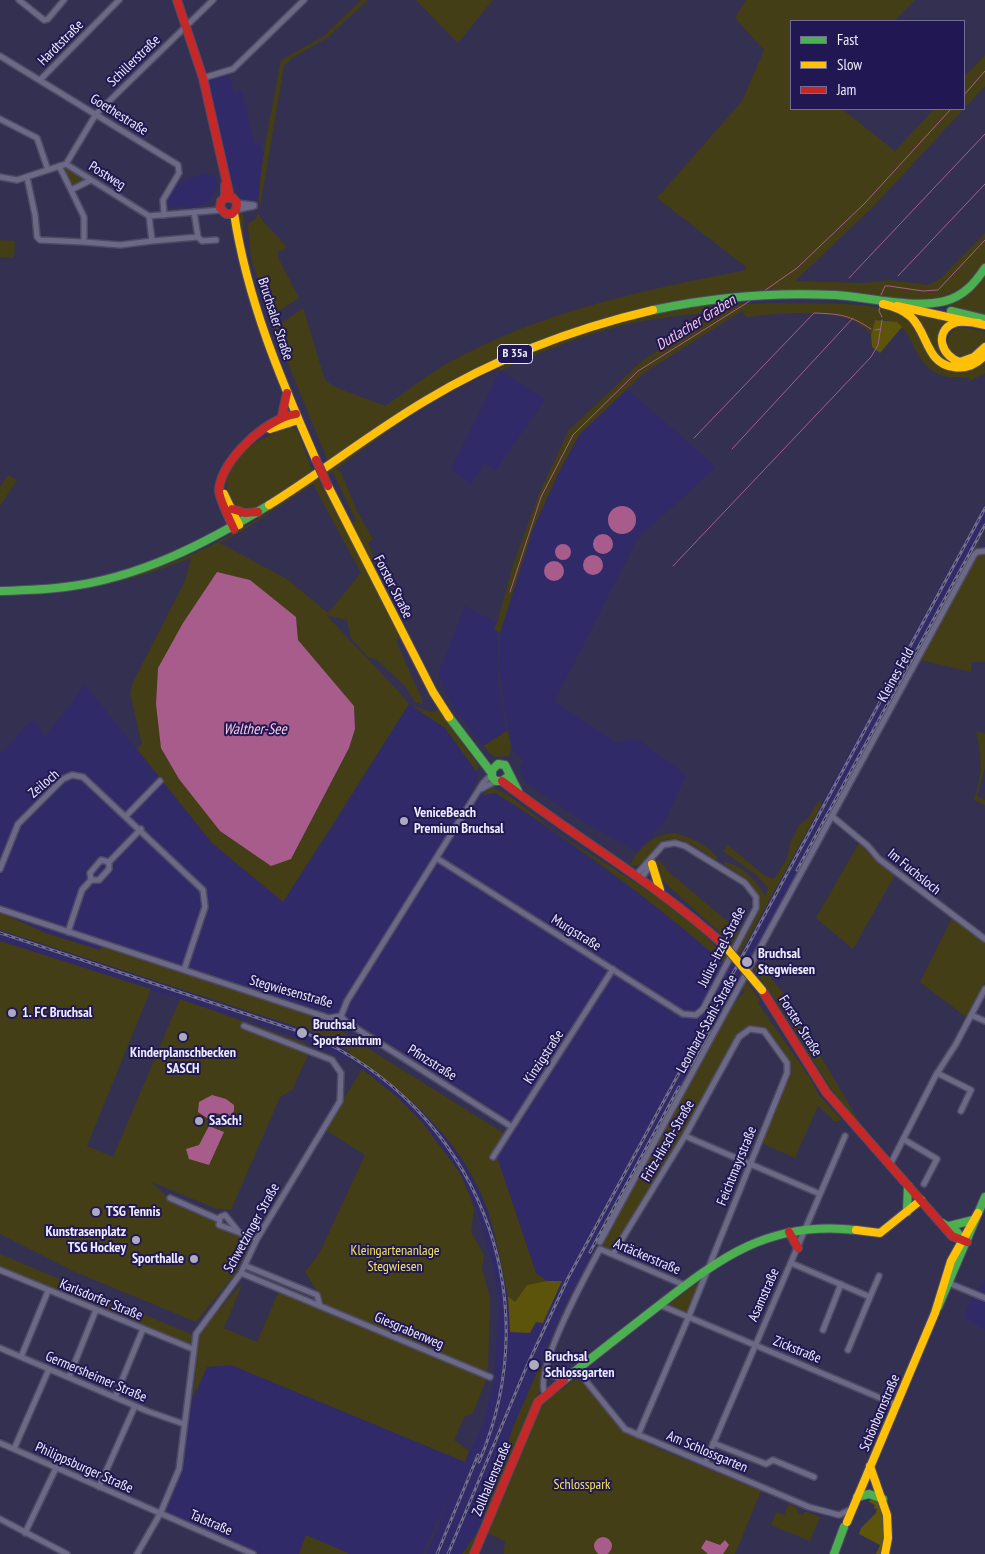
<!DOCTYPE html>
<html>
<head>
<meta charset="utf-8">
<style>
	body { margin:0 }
	#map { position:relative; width:985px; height:1554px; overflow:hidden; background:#343052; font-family:"PT Sans Narrow",sans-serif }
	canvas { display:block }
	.legend { position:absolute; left:790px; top:20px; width:175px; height:90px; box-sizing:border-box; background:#211853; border:1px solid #726d97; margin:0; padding:6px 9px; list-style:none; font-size:15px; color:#ececfc }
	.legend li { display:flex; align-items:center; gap:10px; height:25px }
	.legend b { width:25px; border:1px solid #726d97 }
</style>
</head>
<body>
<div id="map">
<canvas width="985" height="1554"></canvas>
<ul class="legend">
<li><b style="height:6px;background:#4caf50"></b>Fast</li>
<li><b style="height:6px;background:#ffc107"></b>Slow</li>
<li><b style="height:6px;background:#c62828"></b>Jam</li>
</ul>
</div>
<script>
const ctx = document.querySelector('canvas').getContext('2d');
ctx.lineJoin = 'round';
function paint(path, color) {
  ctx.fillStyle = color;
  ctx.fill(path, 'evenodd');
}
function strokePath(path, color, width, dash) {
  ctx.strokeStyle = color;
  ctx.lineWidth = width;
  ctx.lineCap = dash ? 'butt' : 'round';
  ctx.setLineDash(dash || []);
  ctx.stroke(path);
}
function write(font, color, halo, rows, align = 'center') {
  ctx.font = font + ' "PT Sans Narrow",sans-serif';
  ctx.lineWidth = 4;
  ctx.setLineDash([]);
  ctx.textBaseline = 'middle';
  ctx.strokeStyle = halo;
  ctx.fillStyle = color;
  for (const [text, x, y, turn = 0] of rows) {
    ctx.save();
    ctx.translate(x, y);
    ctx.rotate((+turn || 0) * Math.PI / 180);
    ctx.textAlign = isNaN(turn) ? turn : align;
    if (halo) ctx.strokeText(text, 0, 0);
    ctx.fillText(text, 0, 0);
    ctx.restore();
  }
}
paint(new Path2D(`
	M229 74 234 92 242 90 254 144 258 142 265 157 258 202 240 199 224 158 206 79Z
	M207 174V176L215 175 218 186 207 204 186 209 185 206 171 208 166 204 165 200 178 180 184 183 187 178Z
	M500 371 545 399 496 470 484 463 471 484 451 469Z
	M627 389 716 467 637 539 554 702 617 743 631 739 640 741 686 775 664 822 637 852 584 822 524 781 520 769 524 760 511 747 499 671 500 633 533 529 557 476 579 435Z
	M985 504V529L564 1305 513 1427 483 1519 478 1531 462 1554H427L456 1482 422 1554H257L241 1545 168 1514 167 1510 184 1464 189 1412 207 1367 231 1365 465 1462 482 1427 494 1379 499 1302 493 1265 476 1207 460 1173 422 1122 396 1096 362 1069 347 1058 346 1060 310 1042 254 1022 258 1013 306 1029 350 1052 349 1054 387 1078 420 1107 445 1136 466 1166 488 1211 508 1296 510 1332 536 1322 561 1281H547L536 1273 495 1151 505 1134V1117L351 1019 218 981 224 973 217 980 103 946 100 950 46 933 0 912V754L33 719 45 737 85 685 212 843 283 902 328 835 409 704 445 728 461 749 479 775 472 790 482 796 494 792 519 808 636 892 732 967Z
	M465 606 497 623 494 628 498 632V682L506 731 483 746 455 710 438 675Z
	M0 930 250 1012 247 1021 0 941Z
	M985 1280V1330L964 1317 972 1297Z`), '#312a68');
paint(new Path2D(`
	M361 0H368L327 38 292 58 284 66 260 207C254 192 277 84 281 60L324 36Z
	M416 0H493L458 43Z
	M746 0H915L894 21H791V109H842L895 151 934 109H964V77L985 55V86L873 207 795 281 863 283 890 280 929 285 941 278 985 233V263L978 274 957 294 934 301 762 290 681 303 520 349 330 460 327 459 274 329 303 308 325 380 335 387 385 406C404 394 421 379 441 367 537 312 639 291 746 270V267L657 198 742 101 764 50 735 18Z
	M68 167 84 177 85 180 71 186 63 172Z
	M243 211 244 245 251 279 237 216Z
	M258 213 263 221 286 246 284 250 278 251V257L299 298 270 317 251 258 248 224 256 218Z
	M0 240 15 241 14 258 0 257Z
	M985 272V315L943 306V305Z
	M779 303C811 304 888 299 912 321 924 332 935 355 945 369L985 360V373L968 382 969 378C959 377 946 378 938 374 906 358 918 317 875 320L871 335C851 304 778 314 746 317L742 311 645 372 579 435 557 476 533 529 500 633 494 629 497 623 513 565 538 496 568 431 643 360 715 314C642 313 565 340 500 371L498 367C440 393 388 430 337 469L341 472 357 511 373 539 368 543 376 563 371 565 351 524 356 521 333 472 319 481 350 537 399 636 397 643 422 699V704L415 702 406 687 376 659 368 657 351 638 347 620 326 615 400 693 409 704 283 902 212 843 137 749 142 744 130 693 133 682 185 581 191 558C129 583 67 596 0 596V594C88 596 176 570 251 523 305 489 354 448 408 414 490 362 585 324 681 309 713 304 746 304 779 303ZM313 484 361 573 328 613 287 579 220 543 244 530ZM296 617 298 640 354 706 355 729 349 748 291 859Z
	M914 313 948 320 943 328 949 362 947 363 935 353Z
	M962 327 985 332V341C965 369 934 351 954 329Z
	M290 427 297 430 313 473 256 507H238C214 488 232 460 251 446 263 437 277 433 290 427Z
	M8 475 17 480 0 506V487Z
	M985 529 974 553H985V662H972L971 672 916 659 832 816 831 824 777 920Z
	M412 706 432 712 439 709 479 766 476 771 445 728Z
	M508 730 511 747 509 756 494 757 483 746Z
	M976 731 985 734V768L977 796 985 800V805L974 800C983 773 982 759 976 731Z
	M492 787C517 798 535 817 558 833 616 872 680 904 727 958L723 962C653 902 573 840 495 793L483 795Z
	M819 800 822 804 740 954 737 951C762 905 775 897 725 865L724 862C741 864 758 882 765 896L768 888 756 875 723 851 728 845 765 876 774 879 787 858 791 841 799 825 809 817Z
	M675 833C690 837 707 845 717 857L716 861C704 852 680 832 663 841 653 847 648 859 638 865H630C639 847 654 834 675 833Z
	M860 841 896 873 853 949 816 918Z
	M658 859 670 873 740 932 732 944 659 877 656 868Z
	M0 912 46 933 100 950 102 946 334 1022 340 1030 361 1044 505 1134 495 1151 536 1273 547 1281 527 1285 515 1302 508 1296C502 1268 497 1238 488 1211 464 1142 408 1093 349 1054L350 1052 333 1042 331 1038 0 930Z
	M952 918 985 940V982L966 1017 920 982Z
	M0 941 151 989 87 1146 113 1157 180 999 305 1043 309 1053 292 1090 280 1097 231 1210 217 1209 152 1182 172 1202 216 1221 252 1242 234 1275 196 1322 73 1271 0 1234Z
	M756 961 785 995 867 1135 830 1088 779 1005 753 968Z
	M746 981 760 1000 758 1003 810 1078 818 1094 842 1120 835 1122 818 1106 795 1158 761 1143 791 1074C788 1054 769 1021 746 1028L737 1036 675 1147 612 1252 597 1244 730 1008 745 991 742 989Z
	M362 1069 396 1096 422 1122 460 1173 469 1194 474 1208 471 1232 484 1255 482 1268 490 1298 488 1369 486 1372 326 1306 305 1272 319 1254 365 1155 325 1130Z
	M0 1254 193 1335 188 1346 0 1268Z
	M243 1282 224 1328 257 1342 279 1291 487 1378 473 1413 464 1417 454 1440 469 1451 465 1462 231 1365 207 1367 193 1397 199 1333Z
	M697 1283H699L687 1312 668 1305Z
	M540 1366 546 1369 540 1391 522 1426 510 1464 470 1554H462L478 1531 483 1519 513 1427Z
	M576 1379 584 1384 622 1430 650 1443V1445L761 1491 735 1554H504L505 1541 487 1533 541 1406 548 1398Z
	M789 1504 798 1508 797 1513 803 1515 805 1511 820 1517 810 1541 771 1525 776 1512 784 1515Z
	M306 1535 348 1553 347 1554H299Z`), '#433e16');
paint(new Path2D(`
	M875 320 897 322 902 327 880 353 872 347 871 335Z
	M547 1281H562L543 1323 536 1322 530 1333 510 1332 508 1296 515 1302 527 1285Z
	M873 1495 881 1501 880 1505 886 1508V1511L883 1514 886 1536 882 1554H876L880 1545 859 1534 861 1528 876 1513 877 1509 874 1508 875 1505 869 1502Z`), '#5c540b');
paint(new Path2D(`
	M608 520a14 14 0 1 1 28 0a14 14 0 1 1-28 0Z
	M593 544a10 10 0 1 1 20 0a10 10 0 1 1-20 0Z
	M555 552a8 8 0 1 1 16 0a8 8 0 1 1-16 0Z
	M583 565a10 10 0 1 1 20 0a10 10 0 1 1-20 0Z
	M544 571a10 10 0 1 1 20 0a10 10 0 1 1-20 0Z
	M217 572 250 580 296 617 298 640 354 706 355 729 349 748 291 859 271 866 220 831 179 779 161 748 156 704 158 668 183 623Z
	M212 1095 226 1099 234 1105V1111L230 1116 214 1113 207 1118 198 1112 199 1102Z
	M209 1126 224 1132 209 1165 189 1159 186 1149 199 1145Z
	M594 1546a9 9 0 1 1 18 0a9 9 0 1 1-18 0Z
	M706 1540 720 1545 725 1540 729 1545 723 1554H708L701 1548Z`), '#a75c8c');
strokePath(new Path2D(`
	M964 95 985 71
	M898 276 985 184
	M849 278 985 134
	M764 291 797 268 864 204 951 109
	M881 295 885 286H889L923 291 938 290 985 240
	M880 306 879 311 882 317
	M875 330 881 329
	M694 438 814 313C840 314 850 315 871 329
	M732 449 853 318
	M673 566 871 357 878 345 882 320
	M510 592 541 497 573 435 638 371 753 299`), '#a75c8c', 1);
const street = new Path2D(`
	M19 0 44 20 48 19 64 0
	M0 56 178 165 179 173 163 200 164 215
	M203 78 233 69 304 0
	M40 80 119 0
	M0 119 37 138 48 170
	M66 164 96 114 213 0
	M59 166 71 190
	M0 177 17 180 66 164 149 216 221 210
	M27 177 35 215 37 237 40 240 84 242V217L71 190 91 180
	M237 203 254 205
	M236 210 254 206
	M149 216 152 241 198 237 194 212
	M198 237 202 241 216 240
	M84 242 120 245 152 241
	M481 789 496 781
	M126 816 160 781
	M833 817 868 846 879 859 985 939
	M438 859 683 1014 696 1015 703 1009 746 927 756 908V897L745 883 685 846 675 843 663 845 637 874
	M109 862 141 829
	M0 869 18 824 63 779 72 775 83 777 203 890 205 907 184 970
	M642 877 652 864
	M91 880 90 873 101 860 109 862
	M0 909 329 1018 341 1016
	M68 932 82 890 91 880H99L109 869V862
	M971 1015 985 1021
	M341 1016 347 1001 483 783 492 774
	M341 1016 346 1022 512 1127
	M937 1073 971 1090 961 1111
	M685 1136 820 1194
	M903 1139 937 1159 924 1184
	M493 1157 613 969
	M890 1165 936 1075 956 1044 985 989
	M170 1198 218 1219
	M238 1231 225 1215 220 1217 219 1225 257 1239
	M600 1242 974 555 977 552 985 551
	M613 1254 685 1136 739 1037 750 1029 764 1031 787 1063V1073L689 1316 638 1435
	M791 1263 870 1297 848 1350
	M246 1266 317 1295 320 1306
	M0 1270 193 1349
	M241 1273 490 1377
	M946 1282 985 1298
	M870 1297 879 1276
	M660 1305 897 1405
	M823 1330 841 1284
	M0 1348 147 1411 184 1424
	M21 1357 48 1291
	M577 1370 625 1429 809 1507 839 1515 852 1509
	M546 1372 563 1380
	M69 1377 96 1310
	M545 1394C533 1371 587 1273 600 1249L684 1285
	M115 1397 143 1329
	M0 1443 253 1554
	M713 1443 766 1464 773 1460 814 1477
	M14 1449 49 1369
	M705 1463 845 1136
	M99 1487 135 1406
	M0 1519 67 1554
	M25 1533 56 1468
	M137 1554 160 1514 179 1469 196 1334 241 1273 257 1239 340 1101 341 1073 332 1060 244 1026`);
const fast = new Path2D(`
	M653 310C713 297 774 292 835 295 869 297 912 309 945 301 964 296 975 283 985 268
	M951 311 985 319
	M0 591C22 590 44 590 65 587 140 578 206 543 269 505
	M449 717 491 772
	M509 776 502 781H496L492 777V770L498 764 505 765 518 791
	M907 1212 908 1186
	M942 1223 957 1232 962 1239
	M949 1226 973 1220
	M938 1307 985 1197
	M564 1380C595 1355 626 1331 657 1307 721 1257 770 1220 856 1230
	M857 1497 869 1494 883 1499
	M834 1554 844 1527`);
const slow = new Path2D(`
	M234 213C247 300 281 380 316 460
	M883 304C893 306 903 310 911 317 928 333 926 364 954 367 966 369 977 364 985 355
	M897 306 985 325
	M979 323C971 323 962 320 954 323 933 332 942 357 960 362L974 357 985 347
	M270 429 298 420
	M328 486 433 692 449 717
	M224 494 239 525
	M269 505C322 472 371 433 425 401 496 358 572 329 653 310
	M652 864 660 890
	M856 1230 880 1233 921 1200
	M870 1466 887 1515 888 1538 885 1554
	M847 1522 935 1313 951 1261 978 1213`);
const jam = new Path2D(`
	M177 0 203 78 230 197
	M225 185V198L221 201 220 208 226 214H232L236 210 237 203 233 198H225
	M282 416 287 393
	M232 509 245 513 258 512
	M234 529C230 520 218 497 219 489 222 459 267 418 296 414
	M502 781C575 838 656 883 724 945
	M762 990 826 1092 952 1236 967 1242
	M789 1232 798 1248
	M474 1554 538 1402 564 1380`);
strokePath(street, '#4f4b65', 8);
strokePath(fast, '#4f4b65', 10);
strokePath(slow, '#4f4b65', 10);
strokePath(jam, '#4f4b65', 10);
strokePath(street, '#6b6985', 5);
strokePath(fast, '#4caf50', 8);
strokePath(slow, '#ffc107', 8);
strokePath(jam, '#c62828', 8);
const rail = new Path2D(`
	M797 870 985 525
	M0 933 310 1035C475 1108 551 1294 479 1462
	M691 1065 710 1030
	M590 1252 679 1087
	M437 1554 478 1455
	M448 1554 526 1368 568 1278 985 508`);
strokePath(rail, '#717089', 3);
strokePath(rail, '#211853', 1, [4]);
const slowBridge = new Path2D(`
	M724 945 762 990`);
const jamBridge = new Path2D(`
	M316 460 328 486`);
strokePath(slowBridge, '#4f4b65', 10, []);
strokePath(jamBridge, '#4f4b65', 10, []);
strokePath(slowBridge, '#ffc107', 8);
strokePath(jamBridge, '#c62828', 8);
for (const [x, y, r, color] of [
	[404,821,5,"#acaac0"],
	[747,962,6,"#acaac0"],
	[12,1013,5,"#acaac0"],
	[302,1033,6,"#acaac0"],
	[183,1037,5,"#acaac0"],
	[199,1121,5,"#acaac0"],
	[96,1212,5,"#acaac0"],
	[136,1240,5,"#acaac0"],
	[194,1259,5,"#acaac0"],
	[534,1365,6,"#acaac0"]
]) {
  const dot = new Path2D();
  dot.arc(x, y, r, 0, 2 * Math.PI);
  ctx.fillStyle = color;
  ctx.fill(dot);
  strokePath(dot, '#211853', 2);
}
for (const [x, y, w] of [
	[515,354,35]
]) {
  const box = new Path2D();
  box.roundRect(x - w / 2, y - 9.5, w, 19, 4);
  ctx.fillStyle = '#211853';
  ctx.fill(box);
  strokePath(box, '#ececfc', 1);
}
write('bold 12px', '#ececfc', null, [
	["B 35a",515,354]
]);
write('14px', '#ececfc', '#211853', [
	["Hardtstraße",61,43,-45],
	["Schillerstraße",134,61,-44],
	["Goethestraße",119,115,32],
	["Postweg",107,176,32],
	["Bruchsaler Straße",275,319,72],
	["Forster Straße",393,587,63],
	["Kleines Feld",896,675,-61],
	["Zeiloch",44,784,-41],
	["Im Fuchsloch",914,872,39],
	["Murgstraße",576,933,32],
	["Julius-Itzel-Straße",722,947,-63],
	["Stegwiesenstraße",291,992,16],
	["Leonhard-Stahl-Straße",707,1024,-61],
	["Forster Straße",800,1026,58],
	["Kinzigstraße",544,1057,-57],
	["Pfinzstraße",432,1063,32],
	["Fritz-Hirsch-Straße",668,1141,-60],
	["Feichtmayrstraße",737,1166,-68],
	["Schwetzinger Straße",252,1228,-61],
	["Artäckerstraße",647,1257,23],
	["Asamstraße",764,1295,-66],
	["Karlsdorfer Straße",101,1300,22],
	["Giesgrabenweg",409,1331,23],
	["Zickstraße",797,1350,22],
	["Germersheimer Straße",96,1377,23],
	["Schönbornstraße",880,1413,-67],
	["Am Schlossgarten",707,1452,23],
	["Philippsburger Straße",84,1468,24],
	["Zollhallenstraße",492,1479,-67],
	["Talstraße",211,1523,23]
]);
write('bold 14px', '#ececfc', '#211853', [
	["VeniceBeach",414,813],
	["Premium Bruchsal",414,829],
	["Bruchsal",758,954],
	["Stegwiesen",758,970],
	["1. FC Bruchsal",22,1013],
	["Bruchsal",313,1025],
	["Sportzentrum",313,1041],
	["Kinderplanschbecken",183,1053,"center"],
	["SASCH",183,1069,"center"],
	["SaSch!",209,1121],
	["TSG Tennis",106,1212],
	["Kunstrasenplatz",126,1232,"right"],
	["TSG Hockey",126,1248,"right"],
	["Sporthalle",184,1259,"right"],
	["Bruchsal",545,1357],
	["Schlossgarten",545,1373]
], 'left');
write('14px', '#f0e35e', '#211853', [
	["Kleingartenanlage",395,1251],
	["Stegwiesen",395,1267],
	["Schlosspark",582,1485]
]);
write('italic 15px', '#f8cae4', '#211853', [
	["Dutlacher Graben",696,323,-32],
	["Walther-See",255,730]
]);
</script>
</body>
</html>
